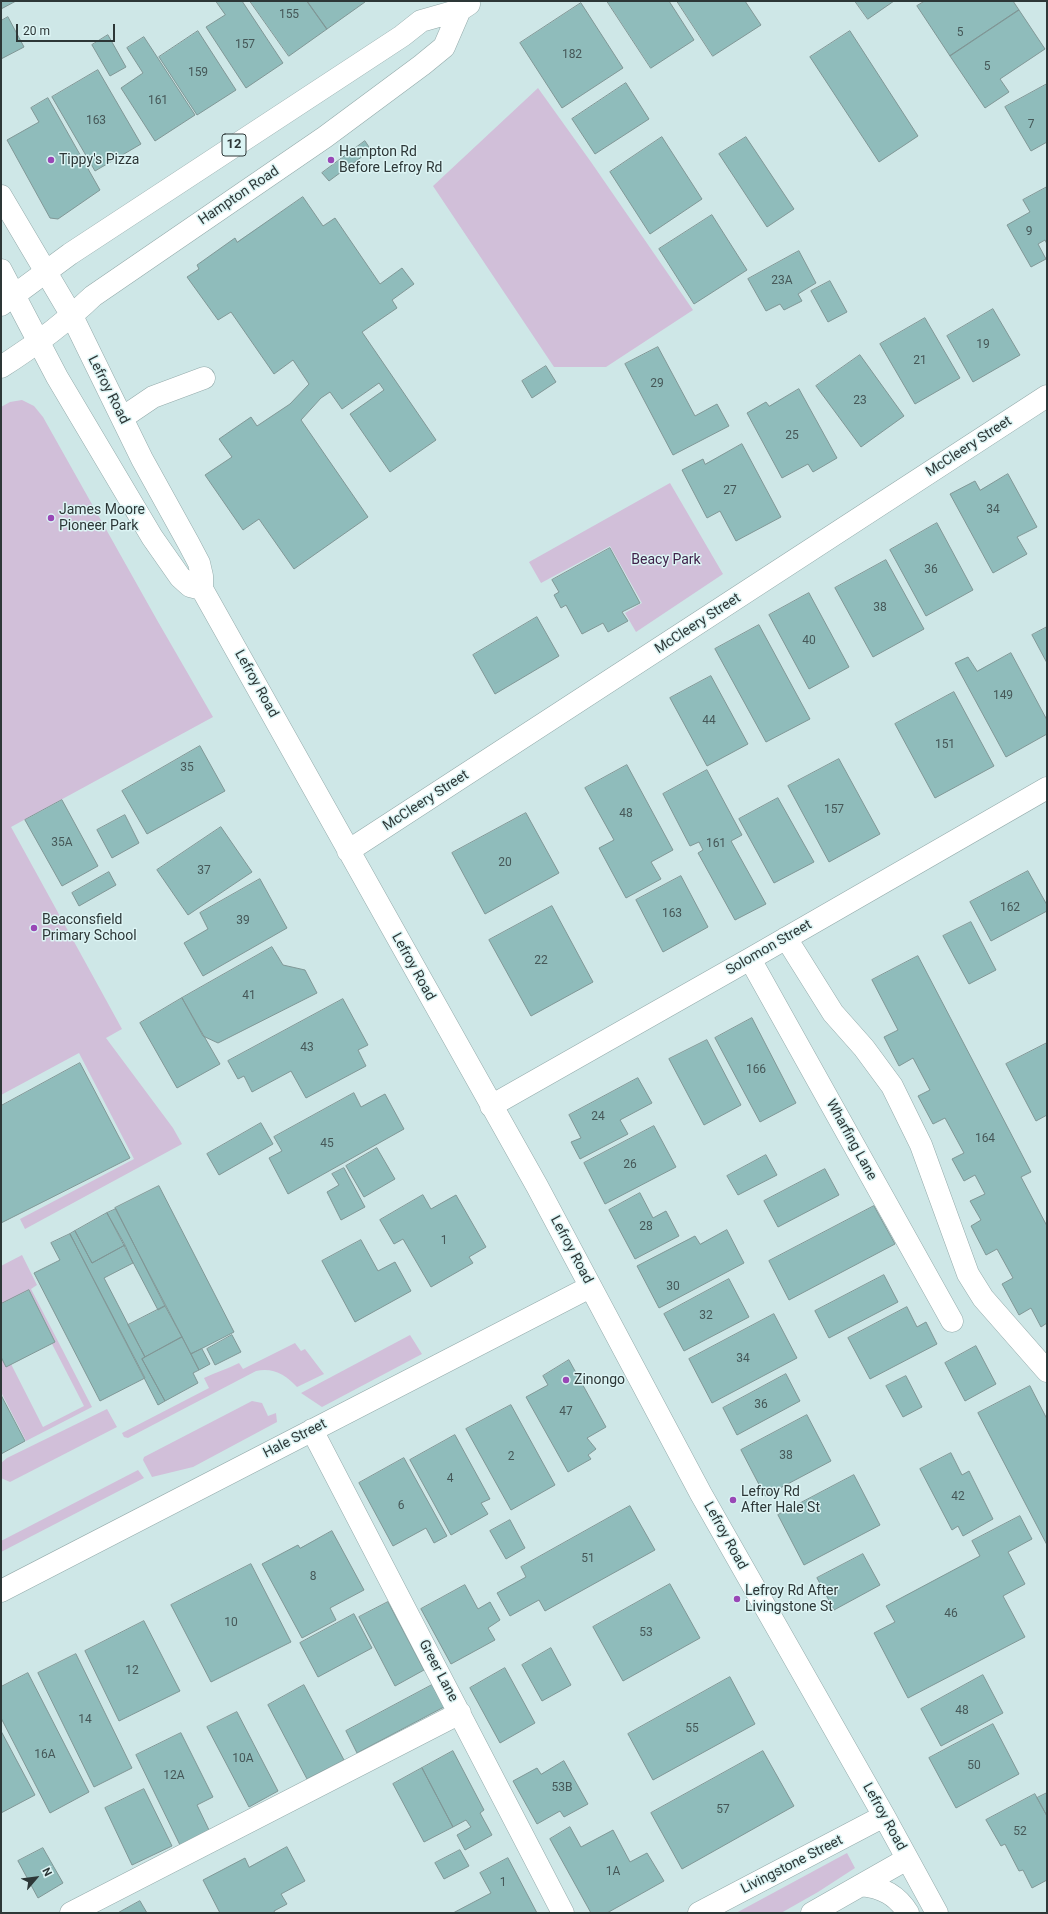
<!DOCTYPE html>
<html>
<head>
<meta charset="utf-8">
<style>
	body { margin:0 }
	#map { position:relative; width:1048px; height:1914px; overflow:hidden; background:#cee7e7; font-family:Roboto,sans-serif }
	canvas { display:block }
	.frame { position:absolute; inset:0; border:2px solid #2d3737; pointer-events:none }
	.north { position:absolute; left:16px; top:1858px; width:40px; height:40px; -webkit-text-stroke:3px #dcf4f4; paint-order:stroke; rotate:62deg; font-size:11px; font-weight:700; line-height:16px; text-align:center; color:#2d3737 }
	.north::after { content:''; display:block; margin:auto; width:14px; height:18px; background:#2d3737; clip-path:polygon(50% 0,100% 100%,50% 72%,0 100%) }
	.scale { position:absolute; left:16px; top:24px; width:99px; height:18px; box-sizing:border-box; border:2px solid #2d3737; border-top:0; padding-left:5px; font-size:12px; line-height:14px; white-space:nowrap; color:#2d3737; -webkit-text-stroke:3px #dcf4f4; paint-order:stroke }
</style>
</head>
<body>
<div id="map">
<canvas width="1048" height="1914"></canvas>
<div class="frame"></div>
<div class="north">N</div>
<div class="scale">20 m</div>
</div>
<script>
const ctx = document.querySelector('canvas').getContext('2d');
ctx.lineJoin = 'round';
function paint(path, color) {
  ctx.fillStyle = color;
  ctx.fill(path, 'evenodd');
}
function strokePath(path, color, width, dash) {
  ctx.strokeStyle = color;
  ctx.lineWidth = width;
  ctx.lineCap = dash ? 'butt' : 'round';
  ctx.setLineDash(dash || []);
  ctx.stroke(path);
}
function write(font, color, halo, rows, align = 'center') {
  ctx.font = font + ' Roboto,sans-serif';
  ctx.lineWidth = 3;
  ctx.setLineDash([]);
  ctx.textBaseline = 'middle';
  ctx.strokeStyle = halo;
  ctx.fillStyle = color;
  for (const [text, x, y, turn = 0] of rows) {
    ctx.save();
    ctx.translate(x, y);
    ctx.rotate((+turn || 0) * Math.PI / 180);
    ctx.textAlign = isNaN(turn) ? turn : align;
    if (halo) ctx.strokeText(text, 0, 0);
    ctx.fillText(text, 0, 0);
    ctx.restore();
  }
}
paint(new Path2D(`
	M538 88 591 162 693 310 606 367H554L433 186Z
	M22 400 34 406 43 417 157 620 213 717 11 827 122 1029 106 1038 173 1128 182 1144 25 1229 20 1219 134 1159 79 1053 1 1095V407L10 402Z
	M670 483 723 574 636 632 625 613 642 603 610 546 541 583 529 562Z
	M22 1255 37 1285 31 1289 92 1407 26 1441 1 1392V1357L6 1366 11 1364 43 1427 84 1406 52 1344 55 1342 29 1290 1 1304V1266Z
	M410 1335 422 1354 322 1407 301 1393Z
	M295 1343 301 1351 305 1349 324 1374 297 1387C286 1375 273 1367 256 1371L128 1438 124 1437 122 1433 209 1388 204 1378C216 1372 228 1369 239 1363L243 1369Z
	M252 1401 262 1403 268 1416 276 1413 277 1422 193 1467 152 1477 143 1460 144 1457Z
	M107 1409 117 1427 10 1482 1 1478V1463L7 1458Z
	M138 1470 144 1478 1 1552V1541Z
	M847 1853 855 1868 818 1892 781 1913H736Z`), '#d1bfd9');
const building = new Path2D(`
	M1 1H16L1 9Z
	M216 1H242L283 63 246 88 206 27 225 15Z
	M250 1H307L327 29 289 56Z
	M307 1H364L365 2 327 29Z
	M607 1H669L694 40 651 68Z
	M677 1H745L761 25 713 56Z
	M855 1H894L868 19Z
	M925 1H1013L1019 10 950 56 917 6Z
	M581 3 623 68 562 108 520 43Z
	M1019 10 1045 49 1000 79 1009 92 985 108 950 56Z
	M8 17 24 47 1 59V21Z
	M198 31 236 90 197 115 159 57Z
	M850 31 918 136 879 162 810 57Z
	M108 35 126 67 110 76 92 45Z
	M144 37 195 115 155 141 121 88 143 73 127 48Z
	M98 70 141 144 95 171 52 97Z
	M626 83 649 119 595 154 572 119Z
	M1047 84V142L1031 151 1005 107Z
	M48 98 100 190 58 219 50 218 7 140 39 122 31 108Z
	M662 137 702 199 650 234 610 172Z
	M746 137 794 209 767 227 719 154Z
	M365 141 371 150 329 181 322 173Z
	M1047 187V244L1045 240 1038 244 1046 259 1031 267 1007 225 1030 212 1023 200Z
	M303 197 323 226 335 218 380 284 402 268 414 284 392 300 397 308 362 332 436 440 390 472 350 414 384 390 379 383 342 409 330 392 321 398 301 420 368 517 294 569 259 519 243 530 205 475 232 457 219 439 251 417 257 426 290 404 309 384 293 360 274 374 231 312 218 320 187 277 199 269 197 265 235 238 237 242Z
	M712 215 747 270 694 304 659 249Z
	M799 251 816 283 798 294 802 301 784 310 780 304 766 311 748 279Z
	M830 281 847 312 828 322 811 291Z
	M993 309 1020 355 973 382 947 336Z
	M925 318 960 378 915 404 880 344Z
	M658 347 695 416 717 404 729 426 673 455 625 364Z
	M860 355 904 416 861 447 816 386Z
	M546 366 556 382 532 398 522 381Z
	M799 389 837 458 813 472 808 464 782 478 747 413 766 402 769 406Z
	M742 444 781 517 736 541 720 511 707 518 682 470 703 459 705 464Z
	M1008 474 1037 527 1017 537 1027 554 993 573 950 494 975 481 980 490Z
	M937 523 973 590 926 616 890 550Z
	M610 548 640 603 622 612 628 621 608 632 603 623 582 634 566 605 561 608 554 595 559 592 552 580Z
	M886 560 924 629 873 657 835 588Z
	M809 593 849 667 809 689 769 615Z
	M537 617 559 656 495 694 473 655Z
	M759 625 810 719 766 742 715 649Z
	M1047 627V663L1032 635Z
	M1011 653 1047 720V734L1006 757 955 663 968 657 977 671Z
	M711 676 748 744 707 766 670 698Z
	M954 692 994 766 935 798 895 724Z
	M200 746 225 791 147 834 122 791Z
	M839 759 880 834 829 862 788 786Z
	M627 765 673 850 651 862 661 879 626 898 599 848 614 840 585 788Z
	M707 770 742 835 731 841 766 904 735 920 698 853 703 850 699 842 690 846 663 794Z
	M778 798 814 862 774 883 739 819Z
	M62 800 98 866 62 886 25 820Z
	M526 813 559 873 485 914 452 853Z
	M125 815 139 843 112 858 97 830Z
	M221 827 252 872 188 915 157 870Z
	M1028 871 1047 905V911L991 941 970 902Z
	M109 872 116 885 79 906 72 893Z
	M681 876 708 927 663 952 636 900Z
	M260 879 287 928 203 976 184 943 208 929 200 913Z
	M552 906 593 982 531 1016 489 940Z
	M971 922 996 970 969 984 943 936Z
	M272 947 283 965 305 970 317 993 218 1043 203 1036 182 998Z
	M918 956 1031 1172 1021 1177 1047 1226V1323L1041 1327 1031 1308 1019 1315 1002 1284 1013 1278 997 1249 986 1255 971 1226 981 1220 970 1201 985 1194 975 1175 964 1181 952 1159 964 1153 945 1118 933 1124 918 1096 930 1090 913 1058 899 1066 884 1037 898 1030 872 980Z
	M182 998 220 1064 177 1088 140 1023Z
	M343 999 368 1045 358 1050 366 1066 306 1098 291 1071 252 1092 244 1076 238 1079 228 1061Z
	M752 1018 796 1103 760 1122 715 1038Z
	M707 1040 741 1105 704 1125 669 1059Z
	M1047 1043V1115L1036 1121 1006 1064Z
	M80 1063 130 1158 1 1223V1106Z
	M638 1078 652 1103 620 1120 628 1134 580 1159 571 1142 581 1138 569 1115Z
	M354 1093 361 1107 385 1094 404 1129 288 1194 269 1158 282 1151 274 1137Z
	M261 1123 273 1144 219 1175 207 1154Z
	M654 1126 676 1167 605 1204 584 1163Z
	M377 1148 395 1179 364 1197 346 1166Z
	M766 1155 777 1175 738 1195 727 1176Z
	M344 1168 365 1207 341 1220 327 1192 339 1185 332 1174Z
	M825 1169 839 1195 778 1227 764 1201Z
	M159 1186 234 1332 191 1354 115 1208Z
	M640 1193 653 1218 666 1211 679 1236 635 1259 609 1210Z
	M423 1195 431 1209 456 1195 486 1247 469 1257 473 1263 431 1287 403 1239 394 1244 380 1220Z
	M874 1206 895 1244 789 1300 769 1261Z
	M116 1209 165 1306 158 1310 107 1213Z
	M107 1213 125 1245 92 1263 75 1231Z
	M727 1230 744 1263 659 1308 637 1266 695 1236 700 1244Z
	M75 1231 92 1263 125 1245 133 1263 104 1278 145 1357 142 1359 165 1401 158 1405 70 1234Z
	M70 1234 145 1378 100 1401 34 1273 60 1260 51 1243Z
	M361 1240 378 1271 395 1262 411 1291 355 1322 322 1261Z
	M884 1275 898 1302 829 1338 815 1311Z
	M729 1279 749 1317 684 1351 664 1314Z
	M29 1290 55 1342 6 1367 1 1357V1304Z
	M165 1306 182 1337 145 1357 128 1325Z
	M907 1307 917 1327 926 1322 937 1344 870 1379 848 1338Z
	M774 1314 797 1358 712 1403 689 1359Z
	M232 1335 241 1352 215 1365 207 1349Z
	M182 1337 199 1370 193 1373 198 1383 165 1401 142 1359Z
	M976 1346 996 1384 965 1401 945 1363Z
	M202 1349 210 1364 199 1370 191 1354Z
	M569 1360 606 1427 587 1438 596 1449 588 1455 591 1459 568 1472 526 1397 548 1385 543 1376Z
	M786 1374 800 1401 737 1435 723 1408Z
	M906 1376 922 1407 903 1417 886 1386Z
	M1030 1386 1047 1419V1545L978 1413Z
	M1 1395 25 1441 1 1454Z
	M511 1405 555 1485 511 1510 466 1429Z
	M807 1415 831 1461 765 1496 741 1450Z
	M455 1435 490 1499 481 1503 488 1514 451 1535 410 1460Z
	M951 1453 962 1475 969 1471 993 1519 963 1536 958 1526 952 1530 920 1469Z
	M404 1458 447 1536 434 1543 426 1528 393 1546 359 1483Z
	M854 1475 880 1525 804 1565 778 1515Z
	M630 1506 655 1550 545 1611 539 1600 510 1616 497 1593 526 1577 521 1567Z
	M1020 1516 1032 1539 1008 1552 1025 1584 1003 1596 1025 1637 908 1698 874 1633 895 1622 886 1606 980 1556 972 1541Z
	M510 1520 525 1548 506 1559 490 1531Z
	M332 1531 364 1590 330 1608 336 1620 302 1638 262 1564 298 1545 300 1548Z
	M863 1554 880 1585 834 1610 817 1578Z
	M251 1564 291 1642 211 1682 171 1605Z
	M670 1584 700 1638 623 1681 593 1627Z
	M465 1585 478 1609 490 1602 500 1620 488 1628 495 1640 451 1664 421 1609Z
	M388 1602 424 1670 395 1686 359 1617Z
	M354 1614 372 1648 318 1677 300 1643Z
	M144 1621 180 1691 119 1721 85 1651Z
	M551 1648 571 1685 542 1701 522 1665Z
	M76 1654 132 1768 94 1787 38 1673Z
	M505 1668 535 1723 500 1743 470 1688Z
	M28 1673 89 1792 50 1813 1 1718V1687Z
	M983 1675 1003 1713 941 1746 921 1709Z
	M730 1677 755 1724 653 1780 628 1734Z
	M304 1685 344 1760 307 1779 268 1705Z
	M432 1685 444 1707 357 1753 346 1731Z
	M237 1712 278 1791 249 1807 207 1727Z
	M993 1724 1019 1774 956 1808 929 1758Z
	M1 1731 35 1795 1 1813Z
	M181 1733 213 1797 197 1805 209 1830 180 1845 136 1755Z
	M453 1751 484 1810 480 1813 492 1835 465 1850 457 1835 471 1827 466 1820 453 1827 422 1768Z
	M763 1751 794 1806 682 1869 651 1813Z
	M564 1761 588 1804 564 1817 560 1811 537 1824 513 1781 537 1768 541 1774Z
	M422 1768 453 1827 424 1842 393 1784Z
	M144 1789 172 1846 132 1865 105 1808Z
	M1047 1793V1816L1037 1798Z
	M1035 1794 1047 1816V1880L1032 1888 1023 1870 1019 1871 1005 1844 1001 1846 986 1820Z
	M570 1827 581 1847 613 1830 630 1862 647 1853 664 1881 607 1913H591L550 1839Z
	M287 1847 305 1881 281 1894 287 1904 274 1911 275 1913H220L203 1880 245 1858 249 1867Z
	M43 1848 63 1883 38 1898 18 1861Z
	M460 1850 469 1866 444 1879 435 1863Z
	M508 1858 537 1913H453L491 1893 480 1873Z
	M140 1901 147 1913H118Z`);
paint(building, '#8fbcbb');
strokePath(building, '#809796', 1);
const minor = new Path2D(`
	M1 196 72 316 142 459 189 544 199 563 202 576V589L537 1186 701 1494 884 1816 937 1913
	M1 270 57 377 152 537 180 577 190 586 202 589
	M122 418 153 397 204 378
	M348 851 1047 396
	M786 938 833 1013 864 1048 892 1086 921 1145 968 1274 983 1298 1047 1371
	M750 959 952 1321
	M491 1106 750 959 1047 788
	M312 1430 563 1913
	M1 1591 590 1287
	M861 1885C882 1887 897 1895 908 1913
	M71 1913 460 1713
	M699 1913 884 1816
	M812 1913 907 1859`);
const major = new Path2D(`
	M1 305 70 254 402 36 421 21 460 10 469 4
	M1 367C34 346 65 323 93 296L325 137 422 65 444 47 460 10`);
strokePath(minor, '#93aaaa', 23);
strokePath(major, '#93aaaa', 23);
strokePath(minor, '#fff', 22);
strokePath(major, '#fff', 22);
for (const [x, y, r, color] of [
	[51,160,4,"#9947b6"],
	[331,160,4,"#9947b6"],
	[51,518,4,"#9947b6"],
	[34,928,4,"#9947b6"],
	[566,1380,4,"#9947b6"],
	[733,1500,4,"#9947b6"],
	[737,1599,4,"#9947b6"]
]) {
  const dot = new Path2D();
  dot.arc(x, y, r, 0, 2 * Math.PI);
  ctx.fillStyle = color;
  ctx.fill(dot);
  strokePath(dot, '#dcf4f4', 1.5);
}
write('12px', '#465858', null, [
	["155",289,15],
	["5",960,33],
	["157",245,45],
	["182",572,55],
	["5",987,67],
	["159",198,73],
	["161",158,101],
	["163",96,121],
	["7",1031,125],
	["9",1029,232],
	["23A",782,281],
	["19",983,345],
	["21",920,361],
	["29",657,384],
	["23",860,401],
	["25",792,436],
	["27",730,491],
	["34",993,510],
	["36",931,570],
	["38",880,608],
	["40",809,641],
	["149",1003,696],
	["44",709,721],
	["151",945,745],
	["35",187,768],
	["157",834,810],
	["48",626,814],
	["35A",62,843],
	["161",716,844],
	["20",505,863],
	["37",204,871],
	["162",1010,908],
	["163",672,914],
	["39",243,921],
	["22",541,961],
	["41",249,996],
	["43",307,1048],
	["166",756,1070],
	["24",598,1117],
	["164",985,1139],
	["45",327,1144],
	["26",630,1165],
	["28",646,1227],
	["1",444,1241],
	["30",673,1287],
	["32",706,1316],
	["34",743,1359],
	["36",761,1405],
	["47",566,1412],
	["38",786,1456],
	["2",511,1457],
	["4",450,1479],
	["42",958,1497],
	["6",401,1506],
	["51",588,1559],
	["8",313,1577],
	["46",951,1614],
	["10",231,1623],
	["53",646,1633],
	["12",132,1671],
	["48",962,1711],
	["14",85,1720],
	["55",692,1729],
	["16A",45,1755],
	["10A",243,1759],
	["50",974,1766],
	["12A",174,1776],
	["53B",562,1788],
	["57",723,1810],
	["52",1020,1832],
	["1A",613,1872],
	["1",503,1883]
]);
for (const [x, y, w] of [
	[234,145,24]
]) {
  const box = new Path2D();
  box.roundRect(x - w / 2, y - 11, w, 22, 3);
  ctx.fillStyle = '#dcf4f4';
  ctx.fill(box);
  strokePath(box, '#2d3737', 1);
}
write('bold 13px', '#2d3737', null, [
	["12",234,145]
]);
write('14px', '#2d3737', '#dcf4f4', [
	["Hampton Rd",339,152],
	["Before Lefroy Rd",339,168],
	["Tippy's Pizza",59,160],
	["James Moore",59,510],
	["Pioneer Park",59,526],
	["Beaconsfield",42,920],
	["Primary School",42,936],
	["Zinongo",574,1380],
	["Lefroy Rd",741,1492],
	["After Hale St",741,1508],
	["Lefroy Rd After",745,1591],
	["Livingstone St",745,1607]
], 'left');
write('14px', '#2d3737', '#dcf4f4', [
	["Hampton Road",239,196,-34],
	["Lefroy Road",108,390,63],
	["McCleery Street",969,447,-33],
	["McCleery Street",698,624,-33],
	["Lefroy Road",256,684,61],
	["McCleery Street",426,801,-33],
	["Solomon Street",769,948,-30],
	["Lefroy Road",413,967,61],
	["Wharfing Lane",851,1140,61],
	["Lefroy Road",571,1250,62],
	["Hale Street",295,1439,-27],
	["Lefroy Road",725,1536,61],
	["Greer Lane",438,1671,62],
	["Lefroy Road",884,1817,61],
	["Livingstone Street",792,1865,-27]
]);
write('14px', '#3f214a', '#dcf4f4', [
	["Beacy Park",666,560]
]);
</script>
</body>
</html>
